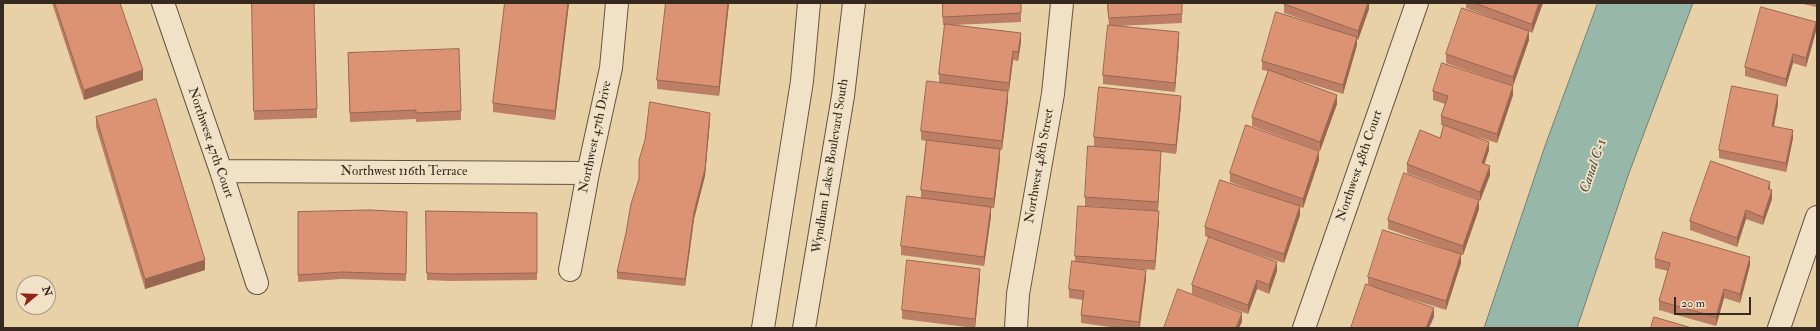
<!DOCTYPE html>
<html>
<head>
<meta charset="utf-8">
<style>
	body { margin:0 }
	#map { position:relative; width:1820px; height:331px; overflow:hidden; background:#e9d1a7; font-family:"IM FELL Double Pica",serif }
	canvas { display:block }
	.frame { position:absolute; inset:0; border:4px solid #362a20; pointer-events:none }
	.north { position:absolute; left:16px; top:275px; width:40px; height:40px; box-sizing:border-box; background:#f1e1c6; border:1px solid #a69884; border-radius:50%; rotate:71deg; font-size:11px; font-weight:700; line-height:16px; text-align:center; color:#362a20 }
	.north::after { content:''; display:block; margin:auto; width:14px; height:18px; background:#8f2418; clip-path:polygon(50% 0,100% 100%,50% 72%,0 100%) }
	.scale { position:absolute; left:1674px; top:297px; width:77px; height:18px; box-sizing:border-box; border:2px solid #362a20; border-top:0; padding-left:5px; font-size:12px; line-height:14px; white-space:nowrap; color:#362a20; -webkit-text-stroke:3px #f1e1c6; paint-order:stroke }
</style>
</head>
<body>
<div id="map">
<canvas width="1820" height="331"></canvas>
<div class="frame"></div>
<div class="north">N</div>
<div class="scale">20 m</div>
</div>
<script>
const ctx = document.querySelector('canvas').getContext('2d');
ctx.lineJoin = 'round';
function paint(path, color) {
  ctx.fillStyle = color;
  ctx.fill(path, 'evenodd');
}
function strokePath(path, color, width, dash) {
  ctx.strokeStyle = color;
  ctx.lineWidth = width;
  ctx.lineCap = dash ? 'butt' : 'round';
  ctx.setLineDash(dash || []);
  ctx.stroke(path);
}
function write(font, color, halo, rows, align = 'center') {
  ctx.font = font + ' "IM FELL Double Pica",serif';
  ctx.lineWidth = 3.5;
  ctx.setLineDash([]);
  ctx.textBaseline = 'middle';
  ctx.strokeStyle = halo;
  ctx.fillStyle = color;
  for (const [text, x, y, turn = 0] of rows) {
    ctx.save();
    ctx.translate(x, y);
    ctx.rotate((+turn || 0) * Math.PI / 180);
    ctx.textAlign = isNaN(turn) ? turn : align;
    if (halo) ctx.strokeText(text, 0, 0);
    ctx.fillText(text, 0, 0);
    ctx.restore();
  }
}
const water = new Path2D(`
	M1598 3H1693L1629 173 1577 328H1484L1545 146Z`);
paint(water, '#97b7a8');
strokePath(water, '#707f72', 1);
const minor = new Path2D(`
	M163 3 221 171 257 283
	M221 171 588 173
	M570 270 588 173 611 68 617 3
	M763 328 802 81 809 3
	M804 328 843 96 854 3
	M1016 328 1018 294 1053 94 1062 3
	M1304 328 1417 3
	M1779 328 1817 217`);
strokePath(minor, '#635442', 24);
strokePath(minor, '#f1e1c6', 22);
paint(new Path2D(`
	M52 3H120L143 80 84 100Z
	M252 3 317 109V118L254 120Z
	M505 3H569L555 120 493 112V103Z
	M666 3H729L719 96 657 89V80Z
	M942 3H1021V22L953 25 1021 42 1018 61 1013 60 1009 91H1008V100L1002 150H1000V158L994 208H991V216L984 266 901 255V246L921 198V190L926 141 921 140V131L939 83V74L945 25H943Z
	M1107 3H1182V23L1118 26 1179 41 1175 92 1103 84V75L1109 25Z
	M1369 3V9L1358 40 1357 39V45L1343 94 1295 79 1337 104 1320 151 1252 126V117L1268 71 1262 70V61L1316 24 1284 13V4Z
	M1466 3H1543L1532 33 1529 31V40L1513 86 1446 63V54L1495 19 1466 8Z
	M1799 3H1817L1816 7Z
	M1816 31 1806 67 1793 63 1786 87 1745 76V67Z
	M348 53 461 111V120L416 122V119L350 122Z
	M1433 91 1513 95 1497 143 1471 135 1489 150 1484 164 1490 175 1480 201 1479 200V209L1463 255H1461V263L1446 310 1398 295 1434 317 1368 284V277L1457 253 1388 229V220L1478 199 1407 173V164L1440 138 1444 126 1441 125V116L1445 104 1433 100Z
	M1778 104 1774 126 1793 138 1786 172 1719 158V150Z
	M1181 105 1176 154 1161 152 1158 211 1085 206V197L1117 148 1094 146V137Z
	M96 117 205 270 145 289 96 127Z
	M710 120 705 176 694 219 685 286 617 279V272Z
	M1319 160 1303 208 1300 207V215L1284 263 1224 243 1277 271 1269 294 1257 289 1248 314 1192 294V285L1209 238 1205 236V227L1286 202 1230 182V173Z
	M1770 190 1772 199 1763 225 1746 219 1737 247 1690 230V221Z
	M426 211 537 213V280L450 281 427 280Z
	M298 212H407L406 281 342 279 298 282Z
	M1159 220 1155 270 1131 268 1146 279 1140 328H1118L1081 323V315L1083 300 1069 298V289L1075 262V256Z
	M1655 259 1750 265 1740 303 1724 298 1716 326 1659 310V301L1668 271 1655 268Z
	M980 278 975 328 902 319V310Z`), '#bc7e64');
paint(new Path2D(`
	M568 3H569L555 120V111Z
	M728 3H729L719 96V87Z
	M1368 3H1369V9L1358 40V31Z
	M1539 3H1543L1532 33V24Z
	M1816 22V31L1806 67V58Z
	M1529 31V40L1513 86V77Z
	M1179 32V41L1175 92V83Z
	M1021 33V42L1018 61V52Z
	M1357 37V45L1343 94V85Z
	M1013 51V60L1009 91V83Z
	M1793 54V63L1786 87V79Z
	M143 70V80L84 100V90Z
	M1513 86V95L1497 143V134Z
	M1008 91V100L1002 150V141Z
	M1337 95V104L1320 151V142Z
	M1778 95V104L1772 135V126Z
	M1181 96V105L1176 154V145Z
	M710 113V120L705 176 694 219 685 286V279L694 212Z
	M1793 130V138L1786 172V163Z
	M1489 142V150L1482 172V163Z
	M1000 149V158L994 208V199Z
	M1161 151V160L1158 211V202Z
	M1319 151V160L1303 208V199Z
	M1490 166V175L1480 201V192Z
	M1770 182V191L1768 189Z
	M1772 190V199L1763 225V217Z
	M1479 200V209L1463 255V246Z
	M1300 206V215L1284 263V254Z
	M991 207V216L984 266V257Z
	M1746 210V219L1737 247V238Z
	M1159 211V220L1155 270V261Z
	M1461 254V263L1446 310V301Z
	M1750 257V265L1740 303V294Z
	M205 260V270L145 289V279Z
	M1277 262V271L1269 294V285Z
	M980 269V278L975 328V319Z
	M1146 270V279L1139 328V322Z
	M1257 280V289L1248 314V305Z
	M1724 289V298L1716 326V317Z
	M1434 308V317L1429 328H1426Z
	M1242 313V322L1239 328H1236Z`), '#996751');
const building = new Path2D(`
	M55 3H120L143 70 84 90Z
	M252 3H314L317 109 254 111Z
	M505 3H568L555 111 493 103Z
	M666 3H728L719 87 657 80Z
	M943 3H1021V13L943 17Z
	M1108 3H1182V14L1109 18Z
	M1285 3H1368L1358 31 1284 4Z
	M1475 3H1539L1532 24Z
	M1761 7 1816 22 1806 58 1793 54 1786 79 1745 67Z
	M1462 8 1529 31 1513 77 1446 54Z
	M1276 12 1357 37 1343 85 1262 61Z
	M945 24 1021 33 1018 52 1013 51 1009 83 939 74Z
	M1108 25 1179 32 1175 83 1103 75Z
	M459 49 461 111 416 113V110L350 113 348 53Z
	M1442 63 1513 86 1497 134 1441 116 1448 96 1433 91Z
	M1269 70 1337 95 1320 142 1252 117Z
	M927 81 1008 91 1002 141 921 131Z
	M1732 86 1778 95 1772 126 1793 130 1786 163 1719 150Z
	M1099 87 1181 96 1176 145 1094 137Z
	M156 99 205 260 145 279 96 117Z
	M650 102 710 113 705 169 694 212 685 279 617 272 626 233 631 204 639 179V160L645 140Z
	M1246 125 1319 151 1303 199 1230 173Z
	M1444 125 1489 142 1482 163 1490 166 1480 192 1407 164 1420 130 1440 138Z
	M927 140 1000 149 994 199 921 190Z
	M1088 146 1161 151 1158 202 1085 197Z
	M1711 161 1770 182 1768 189 1772 190 1763 217 1746 210 1737 238 1690 221Z
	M1404 173 1479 200 1463 246 1388 220Z
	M1220 180 1300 206 1284 254 1205 227Z
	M907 196 991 207 984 257 901 246Z
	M1078 206 1159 211 1155 261 1075 256Z
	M370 210 407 212 406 274 342 272 298 275V212Z
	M426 211 537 213V273L450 274 427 273Z
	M1383 230 1461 254 1446 301 1368 277Z
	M1663 232 1750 257 1740 294 1724 289 1716 317 1659 301 1670 263 1655 259Z
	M1209 237 1277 262 1269 285 1257 280 1248 305 1192 285Z
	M907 260 980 269 975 319 902 310Z
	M1072 261 1146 270 1139 322 1081 315 1084 291 1069 289Z
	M1366 284 1434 308 1426 328H1351Z
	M1178 289 1242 313 1236 328H1164Z
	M1654 317 1692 328H1651Z`);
paint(building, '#db9374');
strokePath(building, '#996751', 1);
write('13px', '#362a20', '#f1e1c6', [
	["Northwest 47th Drive",596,137,-78],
	["Northwest 47th Court",210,143,71],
	["Wyndham Lakes Boulevard South",831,166,-81],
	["Northwest 48th Street",1040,166,-80],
	["Northwest 48th Court",1360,166,-71],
	["Northwest 116th Terrace",404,172]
]);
write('italic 14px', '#4e4d42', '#f1e1c6', [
	["Canal C-1",1594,166,-71]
]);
</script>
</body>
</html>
